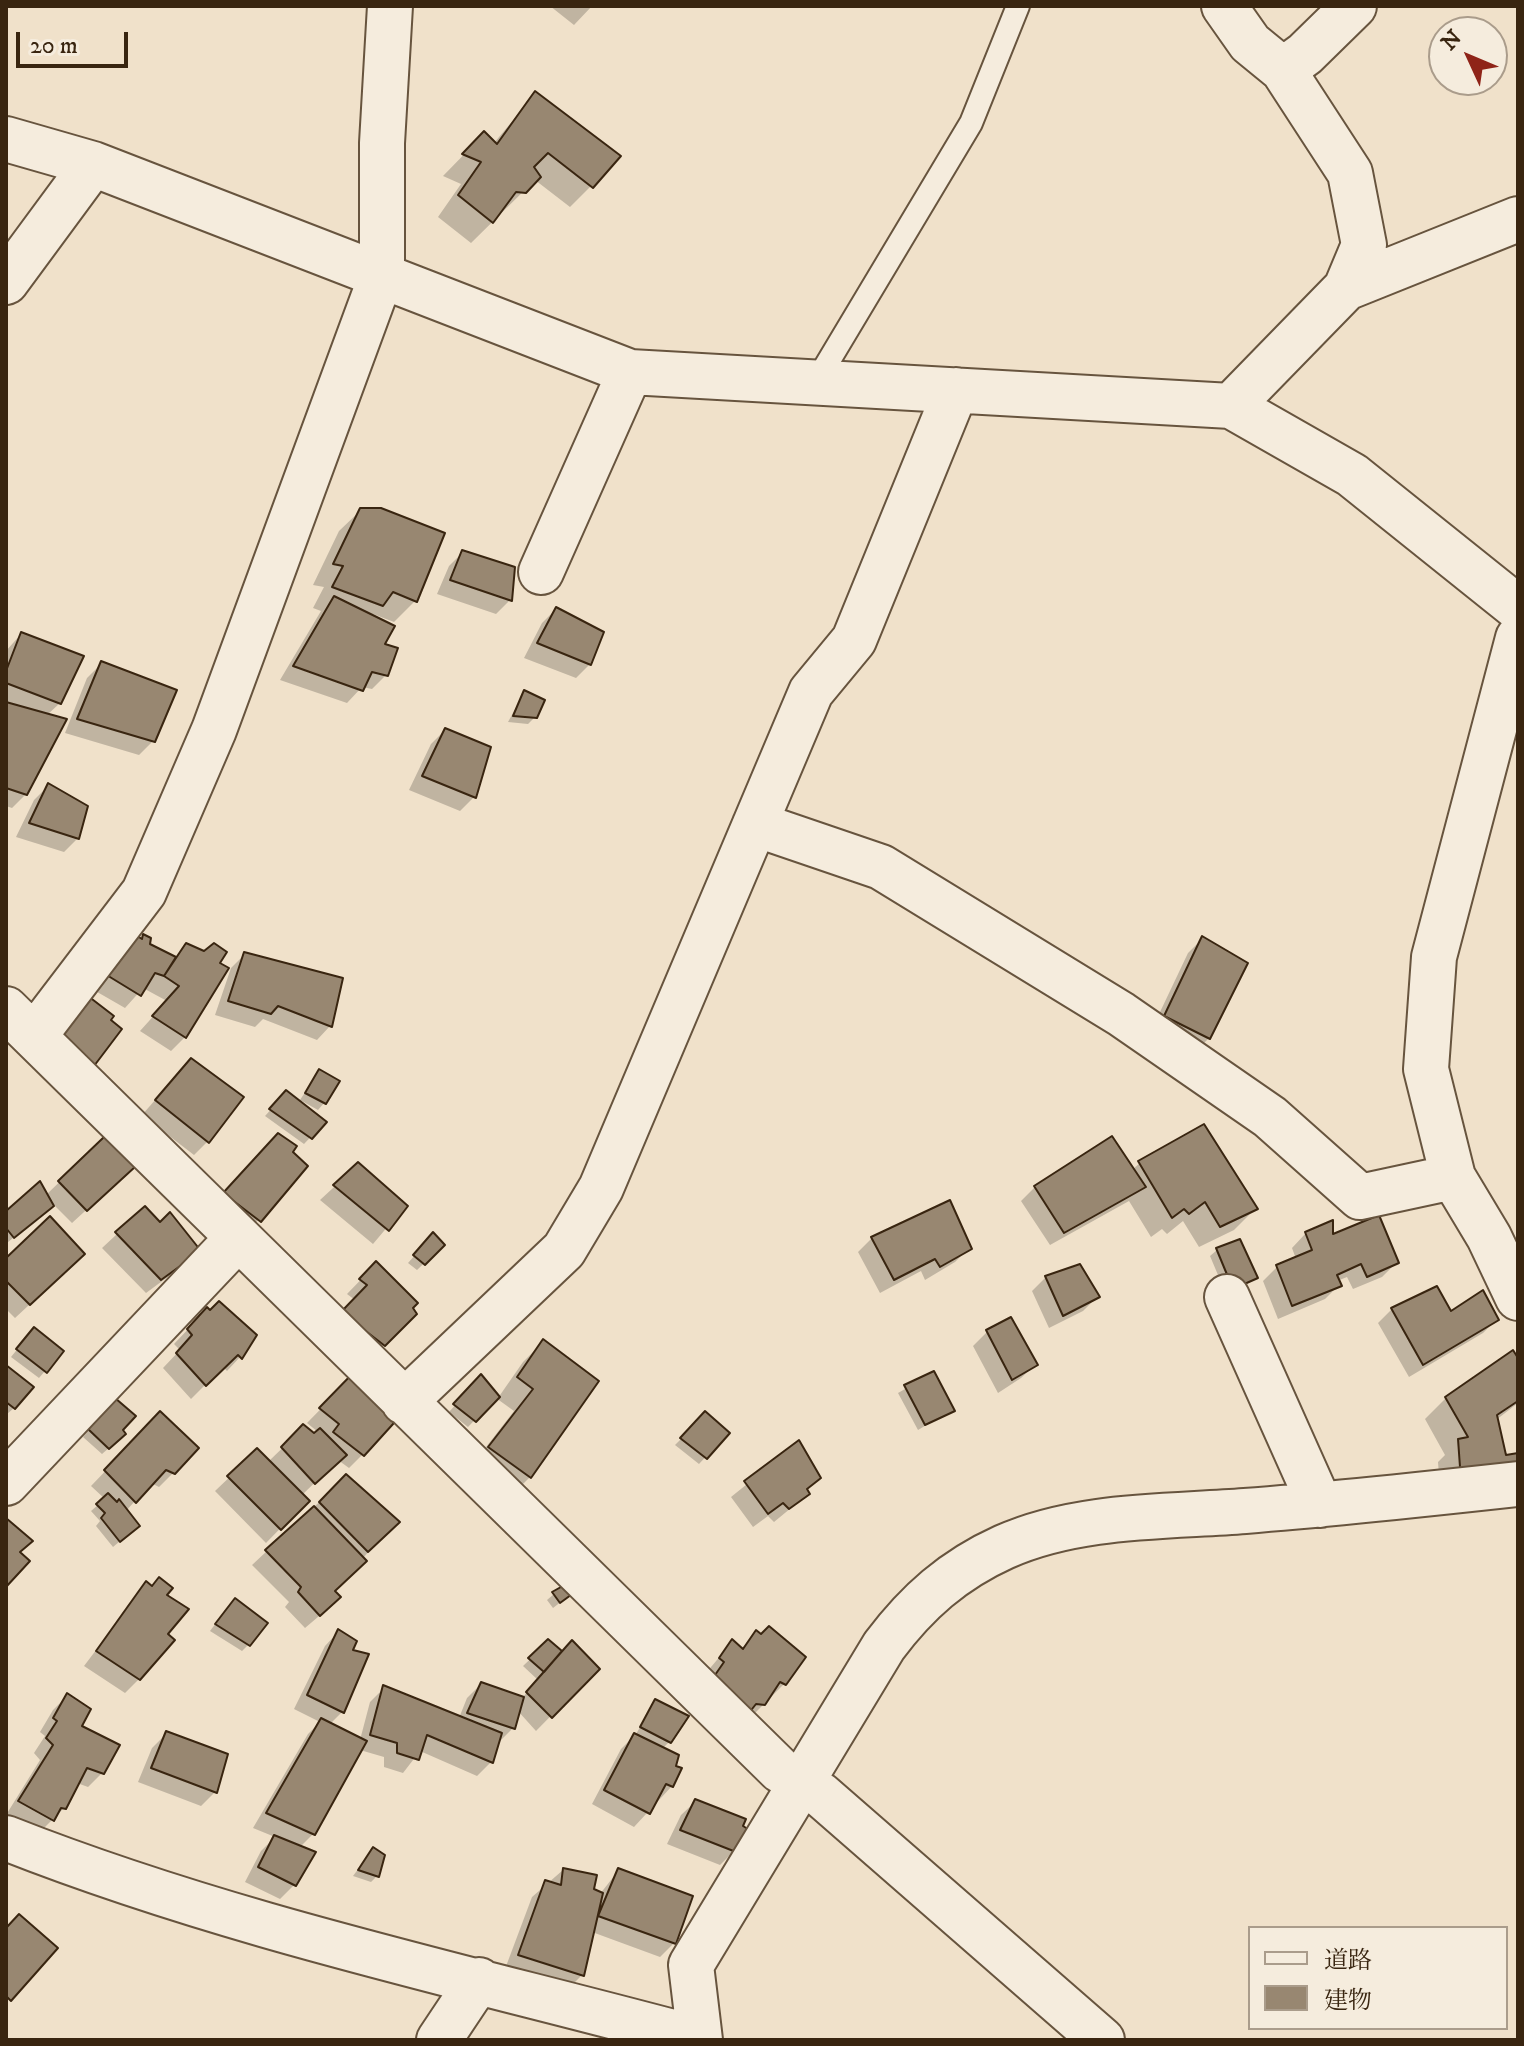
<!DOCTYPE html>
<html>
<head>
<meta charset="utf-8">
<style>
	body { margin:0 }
	#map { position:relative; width:1524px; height:2046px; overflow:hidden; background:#f0e1ca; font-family:"IM FELL DW Pica","Noto Serif JP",serif }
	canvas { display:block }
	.frame { position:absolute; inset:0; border:8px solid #392510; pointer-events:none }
	.legend { position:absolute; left:1248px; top:1926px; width:260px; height:104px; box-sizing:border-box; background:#f5ecdd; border:2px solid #aa9c8b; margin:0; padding:10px 14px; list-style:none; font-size:24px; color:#392510 }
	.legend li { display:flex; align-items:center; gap:16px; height:40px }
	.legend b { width:40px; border:2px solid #aa9c8b }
	.north { position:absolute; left:1428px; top:16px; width:80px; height:80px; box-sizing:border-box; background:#f5ecdd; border:2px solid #aa9c8b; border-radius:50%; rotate:314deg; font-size:22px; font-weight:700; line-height:32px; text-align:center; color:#392510 }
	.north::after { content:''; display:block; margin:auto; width:28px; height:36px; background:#8f2418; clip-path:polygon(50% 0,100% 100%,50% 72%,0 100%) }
	.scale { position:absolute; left:16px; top:32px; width:112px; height:36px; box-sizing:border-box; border:4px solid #392510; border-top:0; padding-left:10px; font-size:24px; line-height:28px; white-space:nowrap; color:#392510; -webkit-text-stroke:6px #f5ecdd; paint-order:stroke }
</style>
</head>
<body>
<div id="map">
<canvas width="1524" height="2046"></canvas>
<div class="frame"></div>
<ul class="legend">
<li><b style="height:10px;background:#f5ecdd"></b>道路</li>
<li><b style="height:22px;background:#988771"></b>建物</li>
</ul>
<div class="north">N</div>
<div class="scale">20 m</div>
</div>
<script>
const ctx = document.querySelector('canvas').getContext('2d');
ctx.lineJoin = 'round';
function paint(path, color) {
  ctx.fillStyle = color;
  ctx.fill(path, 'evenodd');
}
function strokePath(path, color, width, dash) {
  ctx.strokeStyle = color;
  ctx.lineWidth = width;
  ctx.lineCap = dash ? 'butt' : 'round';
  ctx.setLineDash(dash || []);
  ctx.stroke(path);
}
paint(new Path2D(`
	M550 6H592L574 25Z
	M535 94 591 186 570 207 535 180 471 243 438 217 461 184 443 176 484 134 494 143Z
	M361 510 415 601 394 622 373 614 386 675 372 689 362 687 347 703 280 680 321 611 313 608 324 587 313 585 339 531Z
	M463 552 510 600 496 614 437 594 449 566Z
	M556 609 590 664 576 678 524 658 542 623Z
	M21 634 60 703 47 715 26 794 12 808 6 806V651Z
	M101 664 153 741 139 755 65 733 87 678Z
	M524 693 535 717 528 724 508 722Z
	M445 730 489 748 474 797 460 811 409 790 431 744Z
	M48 786 78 838 64 852 16 837 34 800Z
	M143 937 147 945 174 959 187 946 185 1037 171 1051 140 1031 167 1001 143 988 125 1008 92 989Z
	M1202 939 1209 1038 1195 1052 1151 1031 1188 953Z
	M245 954 330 1026 317 1040 263 1019 255 1027 215 1015 231 968Z
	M319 1071 324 1103 318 1110 300 1100Z
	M177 1075 208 1141 194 1155 142 1115Z
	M286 1093 324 1123 304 1144 265 1116Z
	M104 1139 119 1180 72 1223 53 1204 7 1243 6 1213 46 1195Z
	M291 1153 305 1166 245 1235 211 1208Z
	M1140 1163 1255 1209 1234 1230 1199 1247 1183 1221 1167 1234 1162 1229 1151 1237 1129 1201 1050 1245 1021 1201 1035 1187 1132 1170Z
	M358 1165 405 1206 373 1244 320 1200Z
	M145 1208 184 1265 146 1293 102 1248Z
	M1306 1233 1331 1237 1396 1263 1382 1277 1353 1289 1347 1277 1337 1281 1339 1285 1325 1299 1278 1319 1263 1281 1277 1267 1296 1259 1292 1248Z
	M433 1235 443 1245 417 1270 408 1263Z
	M872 1238 969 1248 955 1262 925 1280 921 1271 880 1293 858 1252Z
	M1239 1242 1256 1277 1226 1294 1210 1256 1217 1250Z
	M6 1261 69 1268 15 1318 6 1309Z
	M376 1264 415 1314 370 1359 355 1300 347 1294Z
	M1046 1277 1097 1297 1083 1311 1049 1328 1032 1291Z
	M1392 1309 1497 1319 1483 1333 1409 1377 1378 1323Z
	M193 1324 254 1335 240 1357 227 1371 223 1367 191 1399 163 1368 180 1350 174 1344Z
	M987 1332 1035 1365 1021 1378 998 1393 973 1346Z
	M28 1336 61 1352 39 1378 11 1357Z
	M544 1341 530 1477 509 1498 469 1469 514 1411 496 1398 468 1427 449 1412 481 1377 498 1398 523 1362Z
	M1518 1362V1403L1496 1420 1504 1458 1518 1455 1441 1501 1438 1462 1445 1455 1425 1419 1446 1398Z
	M6 1369 14 1408 7 1414 6 1413Z
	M356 1373 363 1454 349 1468 338 1460 301 1496 307 1501 266 1543 215 1491 257 1451 268 1462 304 1427 314 1436 318 1432 307 1423Z
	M933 1373 952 1410 918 1430 898 1393Z
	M109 1407 120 1430 117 1441 102 1454 83 1437Z
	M160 1414 173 1473 159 1487 151 1483 126 1511 131 1532 113 1547 96 1526 100 1521 91 1511 105 1499 91 1486Z
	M706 1414 728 1433 699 1464 675 1445Z
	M798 1443 808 1494 774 1522 768 1516 753 1527 731 1497Z
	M346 1477 383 1536 332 1592 325 1611 305 1628 285 1607 289 1602 252 1565Z
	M146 1584 164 1596 166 1634 139 1679 125 1693 84 1666Z
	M554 1594 566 1598 553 1608 547 1600Z
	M228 1607 248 1645 242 1651 210 1631Z
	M338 1632 342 1712 330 1724 360 1740 370 1702 384 1688 459 1718 467 1698 481 1684 522 1698 538 1680 523 1666 548 1642 562 1653 597 1669 536 1731 518 1711 513 1728 499 1742 491 1762 477 1776 420 1751 403 1773 384 1767V1757L360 1750 313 1834 300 1847 294 1885 280 1899 245 1882 261 1851 275 1837 253 1828 308 1734 320 1722 294 1709 325 1646Z
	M756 1633 803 1657 784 1684 749 1719 706 1673 732 1642 740 1650Z
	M67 1696 102 1773 88 1787 77 1783 64 1808 38 1834 6 1815 40 1760 34 1753 45 1736 40 1732 53 1710Z
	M655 1702 669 1742 662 1749 672 1786 634 1827 592 1804 621 1749 636 1734Z
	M166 1734 215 1792 201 1806 138 1782 152 1748Z
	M696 1801 734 1851 720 1865 667 1844 681 1815Z
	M373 1849 377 1876 371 1882 353 1876Z
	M563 1870 600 1894 618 1871 674 1943 660 1957 592 1932 582 1975 568 1989 505 1969 532 1897Z`), '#0003');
const building = new Path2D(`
	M535 91 621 156 593 188 548 153 534 167 541 177 526 193 516 192 493 223 458 195 481 162 462 154 484 131 497 144Z
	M360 508H381L445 533 417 602 393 592 383 606 332 587 343 566 333 564Z
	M462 550 515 567 512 601 450 580Z
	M334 596 395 626 385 644 398 648 388 676 372 672 363 691 293 666Z
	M556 607 604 632 591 665 537 643Z
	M21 632 84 656 61 704 6 683V671Z
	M101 661 177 690 155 742 77 719Z
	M524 690 545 700 537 718 513 716Z
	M6 702 67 719 27 795 6 788Z
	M445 728 491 747 476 798 422 776Z
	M48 783 88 806 79 839 29 823Z
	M131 932 142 939 143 934 151 938 150 944 176 957 164 976 155 973 141 996 105 974Z
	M1202 936 1248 963 1210 1039 1164 1016Z
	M186 943 204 951 214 943 227 952 220 963 229 968 186 1038 152 1016 179 986 164 976Z
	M244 952 343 978 332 1027 278 1006 271 1014 228 1001Z
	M88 996 114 1016 111 1020 122 1029 91 1070 52 1042Z
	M191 1058 244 1097 209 1143 155 1100Z
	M319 1069 340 1081 326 1104 305 1093Z
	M286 1090 327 1122 312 1139 269 1109Z
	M1204 1124 1258 1209 1220 1227 1205 1202 1189 1214 1184 1209 1172 1218 1138 1161Z
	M278 1133 297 1146 293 1152 308 1166 261 1222 223 1193Z
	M1112 1136 1146 1187 1064 1233 1034 1186Z
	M104 1137 136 1166 87 1211 58 1181Z
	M358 1162 408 1206 389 1231 333 1185Z
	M40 1181 54 1206 14 1238 6 1228V1211Z
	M950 1200 972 1249 940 1267 935 1259 894 1280 871 1237Z
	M145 1206 160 1222 170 1212 201 1251 161 1280 115 1232Z
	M1379 1215 1399 1263 1367 1277 1361 1264 1337 1275 1342 1286 1292 1306 1276 1265 1312 1250 1305 1232 1333 1220V1234Z
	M50 1216 85 1254 30 1305 6 1281V1258Z
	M433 1232 445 1245 425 1265 413 1255Z
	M1240 1239 1258 1278 1233 1289 1216 1248Z
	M376 1261 418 1303 413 1308 417 1314 385 1346 341 1312 367 1285 359 1279Z
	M1080 1264 1100 1297 1063 1316 1045 1276Z
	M1437 1286 1451 1311 1483 1290 1499 1320 1423 1365 1391 1308Z
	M219 1301 257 1335 242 1359 238 1355 206 1386 176 1353 192 1335 187 1329 207 1307 210 1310Z
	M1011 1317 1038 1365 1012 1380 986 1330Z
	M34 1327 64 1351 47 1373 16 1349Z
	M543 1339 599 1381 531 1478 488 1447 533 1389 517 1377Z
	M1513 1350 1518 1358V1401L1497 1415 1506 1455 1518 1453V1477L1461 1481 1458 1439 1468 1437 1445 1397Z
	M6 1365 34 1387 15 1409 6 1402Z
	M356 1370 403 1413 364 1456 333 1432 339 1424 319 1408Z
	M934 1371 955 1411 925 1425 904 1385Z
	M481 1374 500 1397 476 1422 453 1404Z
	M115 1398 136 1416 123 1430 126 1434 109 1449 88 1429Z
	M160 1411 199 1448 175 1474 166 1470 136 1503 104 1470Z
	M705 1411 730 1433 707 1459 680 1438Z
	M303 1424 314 1433 320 1428 347 1455 315 1484 281 1447Z
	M799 1440 821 1478 807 1489 810 1494 789 1509 783 1503 768 1514 744 1481Z
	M257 1448 310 1501 281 1530 227 1476Z
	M346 1474 400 1522 368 1552 319 1502Z
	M108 1493 117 1502 119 1499 140 1526 120 1542 101 1518 105 1513 96 1504Z
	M314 1506 367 1561 335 1591 341 1597 320 1616 298 1592 301 1587 265 1550Z
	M6 1518 33 1541 20 1552 30 1561 6 1587Z
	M159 1577 173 1588 167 1595 189 1609 168 1634 175 1640 140 1680 96 1651 146 1581 152 1586Z
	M568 1583 575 1592 560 1603 552 1592Z
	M235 1598 268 1623 250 1646 215 1624Z
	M769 1626 806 1657 786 1685 780 1682 765 1705 756 1704 741 1723 704 1691 724 1662 719 1658 732 1639 743 1649 756 1630 761 1634Z
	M338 1629 357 1641 353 1650 369 1654 344 1713 307 1695Z
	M548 1639 562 1651 544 1672 528 1658Z
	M572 1640 600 1669 552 1718 526 1692Z
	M481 1682 524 1697 515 1729 467 1713Z
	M383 1685 502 1733 493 1763 427 1735 419 1760 397 1753V1743L370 1735Z
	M67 1693 91 1709 82 1726 120 1745 104 1774 87 1768 66 1809 61 1808 54 1821 18 1801 53 1745 46 1738 57 1721 53 1718Z
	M655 1699 689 1716 671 1743 640 1727Z
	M321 1718 367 1741 315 1835 266 1813Z
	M166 1731 228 1754 217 1793 151 1768Z
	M634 1733 679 1755 676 1766 682 1768 673 1787 666 1784 650 1814 604 1790Z
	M695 1799 746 1819 743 1826 751 1831 736 1852 680 1830Z
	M274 1835 316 1852 296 1886 258 1867Z
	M373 1847 385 1855 379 1877 358 1870Z
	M563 1868 597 1875 594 1889 603 1893 584 1976 518 1955 545 1880 561 1885Z
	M618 1868 693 1896 676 1944 598 1916Z
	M19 1914 58 1948 11 2001 6 1996V1928Z`);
paint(building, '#988771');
strokePath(building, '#392510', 2);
const service = new Path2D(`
	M816 382 971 123 1018 6`);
const minor = new Path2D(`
	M1224 6 1250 43 1283 70 1350 173 1364 245 1346 288 1231 406
	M1283 70 1305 54 1354 6
	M6 139 93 164 630 372 1231 406 1352 475 1518 608
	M6 282 93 164
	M1346 288 1518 219
	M541 572 630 372
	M1518 638 1434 957 1426 1069 1453 1177 1489 1237 1518 1298
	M755 824 881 867 1121 1014 1270 1117 1360 1197 1453 1177
	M6 1009 780 1770 821 1795 1102 2040
	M35 1035 144 892 214 730 382 274V143L390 6
	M1227 1297 1320 1505
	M404 1402 564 1250 601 1188 811 692 854 640 956 390
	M6 1483 238 1238
	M6 1838C229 1926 468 1977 699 2039
	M439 2040 479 1980
	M700 2040 691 1965 884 1646C917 1602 953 1570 1004 1547 1077 1514 1167 1517 1245 1511 1336 1504 1427 1494 1518 1484`);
strokePath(service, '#67543e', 26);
strokePath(minor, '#67543e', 48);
strokePath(service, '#f5ecdd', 22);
strokePath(minor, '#f5ecdd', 44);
</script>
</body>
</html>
